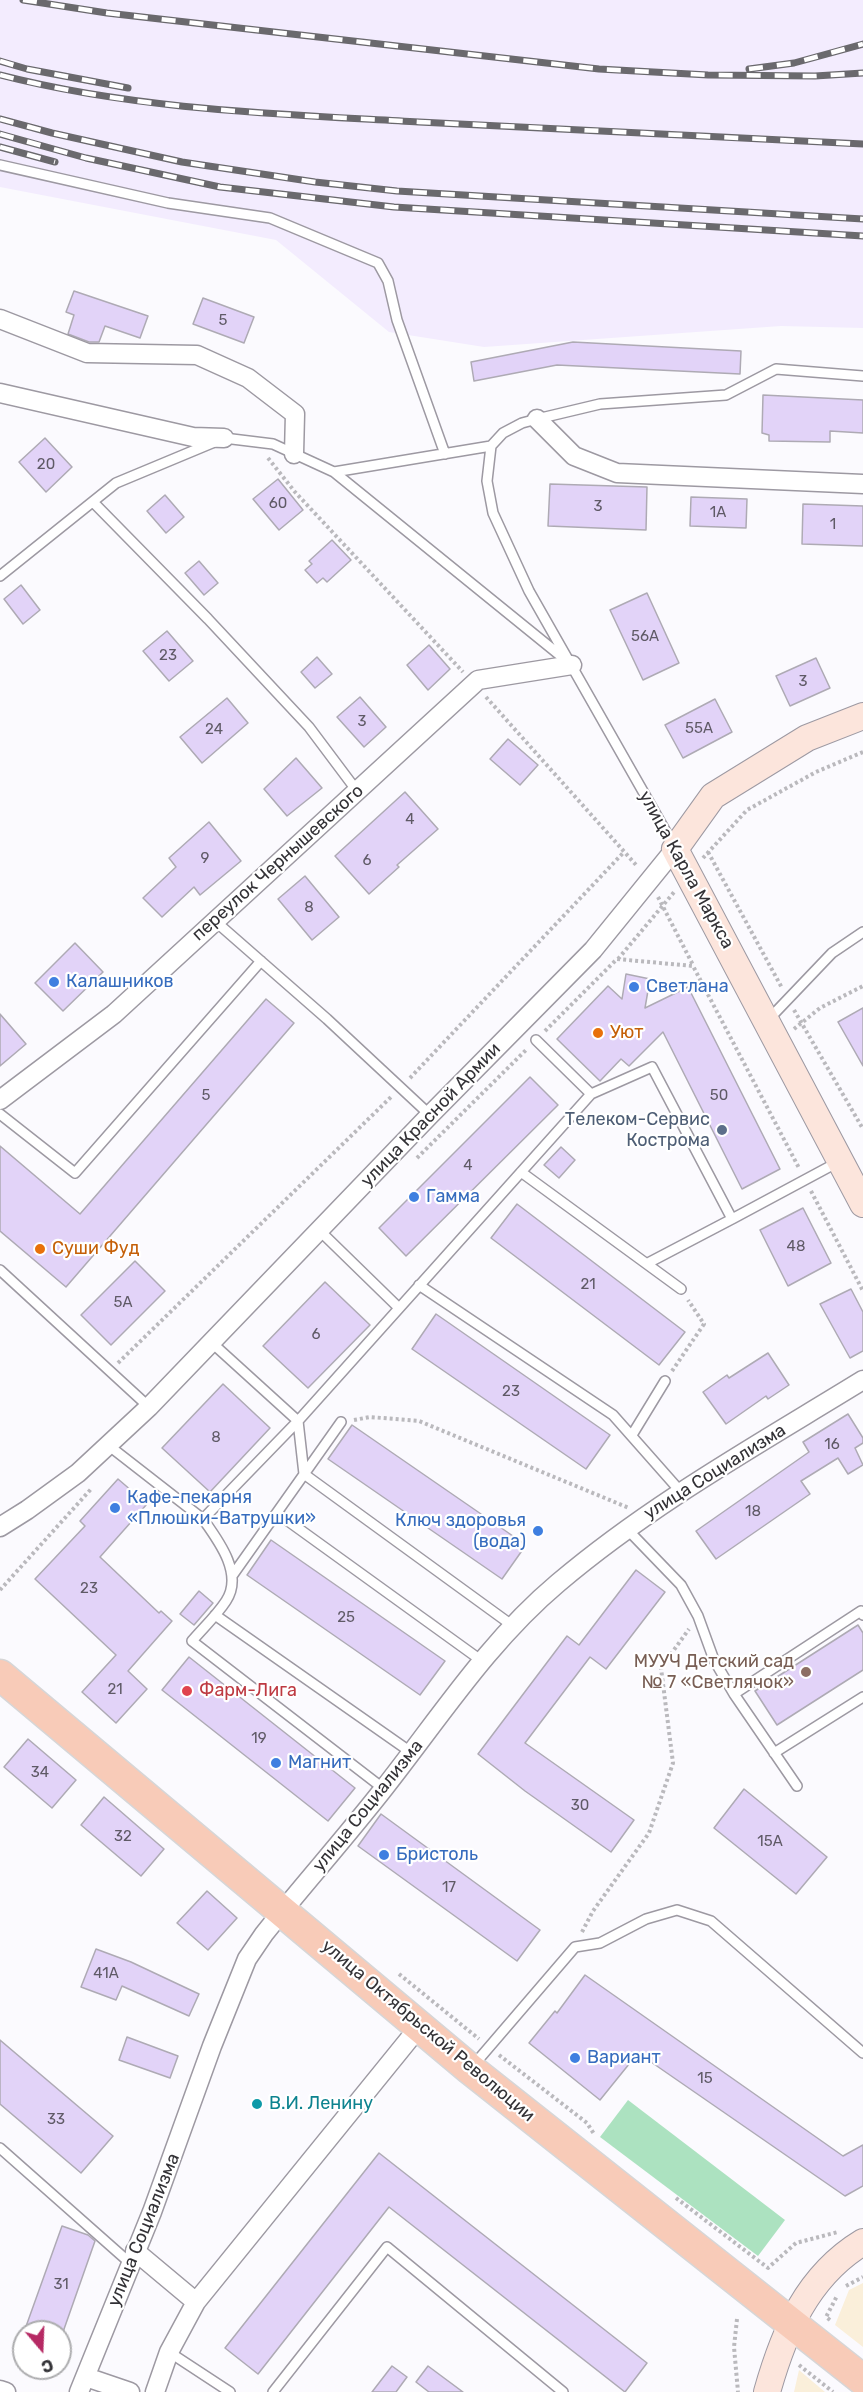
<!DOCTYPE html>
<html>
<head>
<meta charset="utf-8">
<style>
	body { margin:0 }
	#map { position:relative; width:863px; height:2392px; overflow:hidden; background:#fbfafe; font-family:Rubik,sans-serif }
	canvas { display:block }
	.north { position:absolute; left:12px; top:2320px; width:60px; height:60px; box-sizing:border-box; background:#fff; border:2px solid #adadaf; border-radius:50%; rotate:161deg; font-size:16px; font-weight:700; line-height:24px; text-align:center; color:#333236 }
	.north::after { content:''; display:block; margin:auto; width:21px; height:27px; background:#b62a64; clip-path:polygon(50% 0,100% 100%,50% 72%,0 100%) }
</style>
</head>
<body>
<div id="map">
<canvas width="863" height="2392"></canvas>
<div class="north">С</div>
</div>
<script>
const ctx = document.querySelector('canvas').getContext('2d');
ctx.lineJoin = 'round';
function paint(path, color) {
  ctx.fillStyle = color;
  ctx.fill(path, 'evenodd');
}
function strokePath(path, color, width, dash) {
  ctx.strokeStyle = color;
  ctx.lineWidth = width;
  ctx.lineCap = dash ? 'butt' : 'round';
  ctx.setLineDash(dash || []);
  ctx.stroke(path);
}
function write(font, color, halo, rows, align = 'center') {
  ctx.font = font + ' Rubik,sans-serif';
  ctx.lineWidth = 4.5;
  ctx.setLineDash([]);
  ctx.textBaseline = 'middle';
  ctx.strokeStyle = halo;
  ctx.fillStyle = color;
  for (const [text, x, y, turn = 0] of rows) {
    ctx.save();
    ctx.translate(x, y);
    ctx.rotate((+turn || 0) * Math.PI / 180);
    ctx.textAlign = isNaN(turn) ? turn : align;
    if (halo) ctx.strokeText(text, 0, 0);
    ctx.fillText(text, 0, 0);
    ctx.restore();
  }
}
paint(new Path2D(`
	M863 2283V2347L835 2325 849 2290Z
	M799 2370 825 2392H826H794Z`), '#faefda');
paint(new Path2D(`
	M0 0H863V328L781 326 484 347 389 332 276 240 0 187Z`), '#f3ecfe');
paint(new Path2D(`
	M628 2100 785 2220 758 2256 600 2137Z`), '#ace2c0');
const building = new Path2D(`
	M74 291 148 316 140 338 105 326 99 342H89L68 334 74 315 66 312Z
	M203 298 254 317 244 343 193 324Z
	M573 342 741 351 740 374 557 365 474 381 471 362Z
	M763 395 863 400V433L830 431V442L769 441V435L762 433Z
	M45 438 72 467 46 492 19 462Z
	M278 479 303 510 279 530 253 499Z
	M550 484 647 487 646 530 548 526Z
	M165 495 184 517 166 533 147 511Z
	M691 497 747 499 746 528 690 526Z
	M803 504 863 506V546L802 544Z
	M332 540 351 560 327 582 323 578 317 583 305 570 312 564 309 561Z
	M199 561 218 583 204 595 185 573Z
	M21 585 40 610 23 624 4 599Z
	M647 593 679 663 643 680 610 610Z
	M167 631 193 661 169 681 143 651Z
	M429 645 450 669 428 690 407 665Z
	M317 657 332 674 315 688 301 672Z
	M816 658 830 688 790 706 776 676Z
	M360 697 386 727 364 747 337 717Z
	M227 698 248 723 202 763 180 737Z
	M715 699 732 732 683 758 665 725Z
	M508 739 538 765 520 785 490 759Z
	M296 758 322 788 287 816 264 789Z
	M405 792 438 829 397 865 399 867 369 894 335 856Z
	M209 822 241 861 200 895 194 887 162 917 143 898 176 867 169 858Z
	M305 876 339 917 312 940 278 899Z
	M75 943 103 972 63 1011 35 983Z
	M626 974 650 979 645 1008 688 987 780 1169 742 1189 663 1032 629 1066 621 1059 600 1081 557 1039 608 986 622 999Z
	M266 999 294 1023 66 1287 0 1231V1146L80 1214Z
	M863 1008V1066L838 1022Z
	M0 1014 26 1044 0 1066Z
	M530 1077 558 1105 406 1256 379 1228Z
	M561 1147 575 1160 559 1178 544 1165Z
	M517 1204 685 1332 659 1365 491 1238Z
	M803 1208 831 1263 788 1286 760 1230Z
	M135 1261 165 1291 111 1345 81 1315Z
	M325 1282 370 1325 308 1388 263 1346Z
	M851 1289 863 1312V1351L850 1358 820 1304Z
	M436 1314 610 1435 586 1469 412 1349Z
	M768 1353 789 1385 768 1399 766 1396 726 1424 703 1392 727 1375 729 1378Z
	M223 1384 270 1428 210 1492 162 1448Z
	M848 1414 863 1438V1443L855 1448 863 1465 848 1474 838 1458 801 1481 810 1494 716 1559 696 1531 809 1452 803 1442Z
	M352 1425 526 1545 502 1579 328 1459Z
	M118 1479 147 1504 100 1557 159 1613 161 1611 172 1621 128 1671 147 1689 116 1723 82 1692 116 1655 35 1579 85 1526 80 1521Z
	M271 1540 445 1661 420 1695 247 1575Z
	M636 1570 665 1592 606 1669 590 1657 525 1743 634 1820 611 1852 525 1791 478 1754 567 1636 579 1645Z
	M199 1591 213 1603 194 1625 180 1614Z
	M858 1625 863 1633V1670L777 1725 755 1691Z
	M189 1657 355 1788 328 1821 162 1690Z
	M28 1739 76 1780 52 1808 4 1767Z
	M744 1789 827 1857 796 1894 714 1828Z
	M104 1797 164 1849 141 1876 81 1825Z
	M381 1814 540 1930 517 1961 358 1846Z
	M207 1891 237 1918 208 1950 177 1923Z
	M96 1949 131 1962 199 1994 189 2016 122 1986 116 2000 81 1987Z
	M585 1975 843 2156 863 2145V2186L845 2196 638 2053 600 2100 529 2043 555 2011 557 2013Z
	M127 2037 178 2056 170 2078 119 2060Z
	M0 2040 113 2136 81 2173 0 2104Z
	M379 2153 647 2363 625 2392 389 2207 258 2374 225 2348Z
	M62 2226 88 2235 95 2241 63 2332H24Z
	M392 2366 407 2377 396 2392H372Z
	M428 2366 463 2392H429L416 2382Z`);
paint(building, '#e2d3f8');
strokePath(building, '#aeaab4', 1.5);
const service = new Path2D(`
	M0 165 168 203 270 218 378 263 388 281 397 320 445 454
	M491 446 487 481 493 513 529 591 674 846
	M334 472 491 446 503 433 522 423 537 419 600 404 726 395 776 369 863 376
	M93 502 208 619 309 727 357 791
	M0 576 116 483 224 438 273 444 334 472 572 665
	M215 921 327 1019 430 1115
	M769 1019 832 953 863 932
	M536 1040 591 1094 652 1067 732 1219 840 1161
	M0 1114 75 1173 261 961
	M521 1172 681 1289
	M319 1230 399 1308
	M648 1263 732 1219
	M0 1270 149 1407
	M419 1285 613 1415 681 1492
	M211 1342 298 1421 304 1474 513 1626
	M632 1435 665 1381
	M108 1445 203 1519 298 1421 591 1094
	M277 1513 482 1661
	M203 1519C218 1540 244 1574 226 1601 217 1615 203 1628 192 1641L384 1789
	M626 1528 681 1585 698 1616 714 1660 734 1694 797 1786
	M232 1576 341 1422
	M215 1615 412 1753
	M734 1694 861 1611 863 1615
	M774 1753 863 1697
	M472 2067 575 1947 600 1943 646 1919 677 1910 711 1921 863 2053
	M0 2148 130 2263
	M169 2352 230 2392
	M273 2392 387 2247 563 2392`);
const minor = new Path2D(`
	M0 319 87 353 197 355 248 378 295 414 294 454
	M0 393 193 437 224 438
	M537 419 574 456 617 473 863 484
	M0 1100 114 1014 478 680 572 665
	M0 1527 27 1510 78 1473 149 1407 430 1115 593 950 675 849
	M135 2251 196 2302
	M86 2377 130 2392
	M0 2390 6 2392
	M79 2392 152 2212 212 2046 247 1959 264 1934C303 1885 346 1837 385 1787 440 1717 489 1641 558 1583 651 1504 759 1444 863 1380
	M155 2392 169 2352 196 2302 419 2027`);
const secondary = new Path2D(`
	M863 716 807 738 713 796 675 849 863 1204
	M767 2392C784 2332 807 2276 863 2242`);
const primary = new Path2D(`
	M0 1675 470 2069 863 2380`);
strokePath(service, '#9d99a2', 12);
strokePath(minor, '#9d99a2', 21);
strokePath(secondary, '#9d99a2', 28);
strokePath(primary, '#d6d6d7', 33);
strokePath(new Path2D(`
	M268 458 295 492 463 672
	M486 697 637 866
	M708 852 782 988
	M703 858 747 810 816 772 863 752
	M658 897 693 965
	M618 959 675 891
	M794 1010 863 1129
	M794 1029 820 1008 863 986
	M545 1031 617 959 693 966 799 1168
	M410 1078 624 852
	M417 1158 527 1049
	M811 1191 863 1291
	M118 1363 392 1096
	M672 1371 704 1324 688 1300
	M354 1420 370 1417 419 1421 629 1508
	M0 1590 92 1488
	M582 1932 593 1911 649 1833 673 1763 661 1668 689 1629
	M399 1974 479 2039
	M499 2055 587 2123 594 2134
	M676 2198 768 2268 796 2243 838 2232
	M846 2286 863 2277
	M737 2319 734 2347 738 2392
	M830 2320 826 2317 837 2296
	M799 2365 833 2392`), '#bab9bd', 4, [3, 3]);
strokePath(service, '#fff', 9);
strokePath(minor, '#fff', 18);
strokePath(secondary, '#fce5dc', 26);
strokePath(primary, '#f8cbb8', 30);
const rail = new Path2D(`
	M23 0 107 13 599 69 708 75 815 76 863 73
	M0 61 27 69 128 88
	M749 69 794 63 863 44
	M0 75C136 110 279 114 419 122 567 129 715 137 863 144
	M0 119 52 133 182 162 315 182 397 191 863 219
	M0 134 86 158 220 187 394 207 863 236
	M0 147 55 162`);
strokePath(rail, '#6a696d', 7);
strokePath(rail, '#fff', 4.5, [14]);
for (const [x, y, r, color] of [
	[54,982,6,"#3f7fe0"],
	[634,987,6,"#3f7fe0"],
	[598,1033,6,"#e8710a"],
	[722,1130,6,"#5c6f8a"],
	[414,1197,6,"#3f7fe0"],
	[40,1249,6,"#e8710a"],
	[115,1508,6,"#3f7fe0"],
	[538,1531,6,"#3f7fe0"],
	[806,1672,6,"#8d6e63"],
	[187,1691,6,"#e0444e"],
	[276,1763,6,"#3f7fe0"],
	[384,1855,6,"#3f7fe0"],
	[575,2058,6,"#3f7fe0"],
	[257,2104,6,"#0f9aa8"]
]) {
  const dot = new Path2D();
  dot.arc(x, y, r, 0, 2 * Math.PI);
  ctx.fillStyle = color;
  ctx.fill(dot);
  strokePath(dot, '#fff', 2);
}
write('15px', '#5f5a66', null, [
	["5",223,321],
	["20",46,465],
	["60",278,504],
	["3",598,507],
	["1А",718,513],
	["1",833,525],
	["56А",645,637],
	["23",168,656],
	["3",803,682],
	["3",362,722],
	["55А",699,729],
	["24",214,730],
	["4",410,820],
	["9",205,859],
	["6",367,861],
	["8",309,908],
	["5",206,1096],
	["50",719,1096],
	["4",468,1166],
	["48",796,1247],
	["21",588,1285],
	["5А",123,1303],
	["6",316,1335],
	["23",511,1392],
	["8",216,1438],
	["16",832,1445],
	["18",753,1512],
	["23",89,1589],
	["25",346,1618],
	["21",115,1690],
	["19",259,1739],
	["34",40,1773],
	["30",580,1806],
	["32",123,1837],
	["15А",770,1842],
	["17",449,1888],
	["41А",106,1974],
	["15",705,2079],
	["33",56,2120],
	["31",61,2285]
]);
write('18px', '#333236', '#fff', [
	["переулок Чернышевского",278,863,-42],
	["улица Карла Маркса",686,870,61],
	["улица Красной Армии",431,1115,-46],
	["улица Социализма",715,1472,-32],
	["улица Социализма",368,1806,-51],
	["улица Октябрьской Революции",428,2031,40],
	["улица Социализма",144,2230,-68]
]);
write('18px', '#366cbe', '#fff', [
	["Калашников",66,982],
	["Светлана",646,987],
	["Гамма",426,1197],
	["Кафе-пекарня",127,1498],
	["«Плюшки-Ватрушки»",127,1519],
	["Ключ здоровья",526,1521,"right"],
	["(вода)",526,1542,"right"],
	["Магнит",288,1763],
	["Бристоль",396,1855],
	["Вариант",587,2058]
], 'left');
write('18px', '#c56008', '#fff', [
	["Уют",610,1033],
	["Суши Фуд",52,1249]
], 'left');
write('18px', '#4e5e75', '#fff', [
	["Телеком-Сервис",710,1120],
	["Кострома",710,1141]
], 'right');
write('18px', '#785e54', '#fff', [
	["МУУЧ Детский сад",794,1662],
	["№ 7 «Светлячок»",794,1683]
], 'right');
write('18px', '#be3a42', '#fff', [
	["Фарм-Лига",199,1691]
], 'left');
write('18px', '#0d838f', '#fff', [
	["В.И. Ленину",269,2104]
], 'left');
</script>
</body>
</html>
